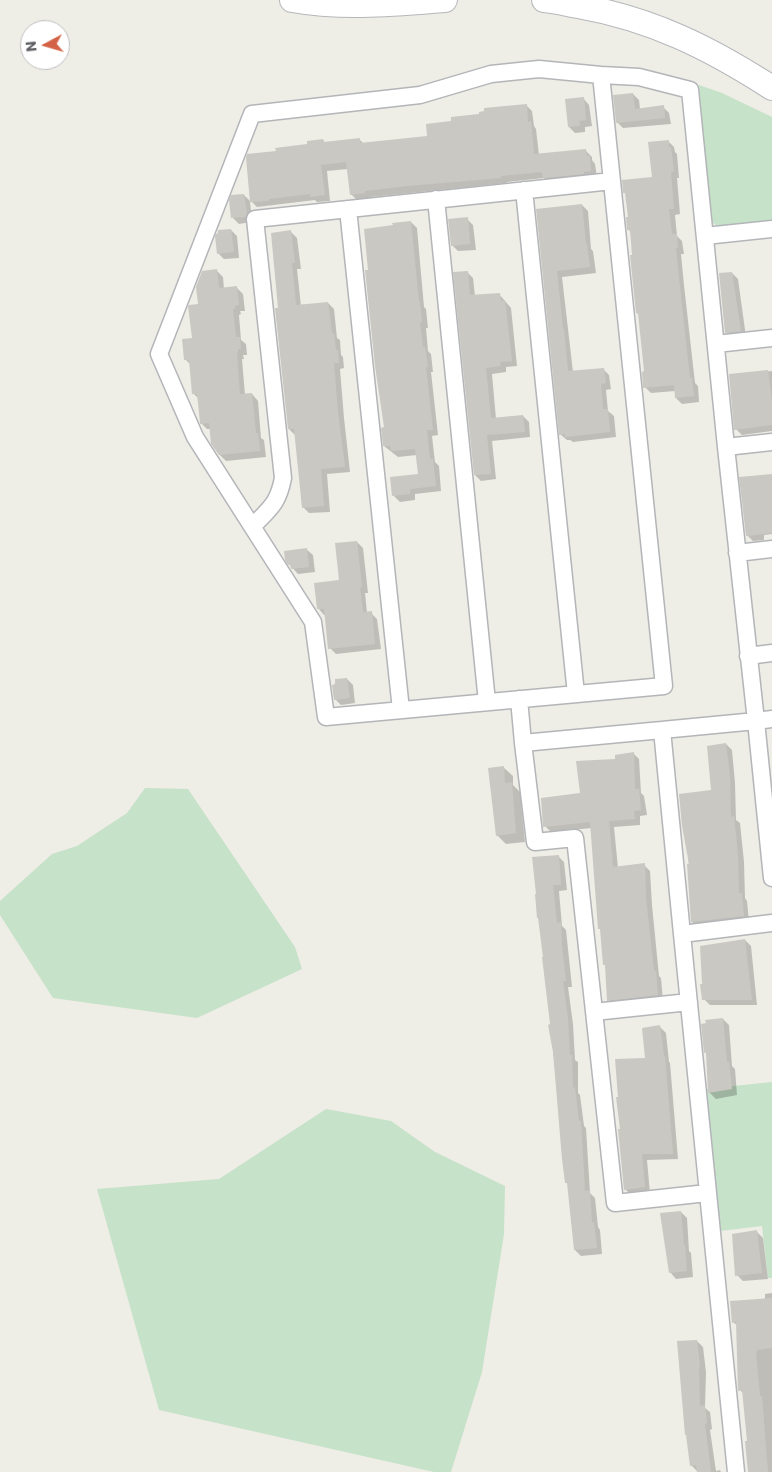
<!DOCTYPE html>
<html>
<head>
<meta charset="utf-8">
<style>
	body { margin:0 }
	#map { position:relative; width:772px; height:1472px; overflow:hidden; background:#eeede6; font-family:Poppins,sans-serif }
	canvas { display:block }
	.north { position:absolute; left:20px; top:20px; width:50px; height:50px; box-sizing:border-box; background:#fff; border:1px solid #bfbfc1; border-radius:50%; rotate:264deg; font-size:14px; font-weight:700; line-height:20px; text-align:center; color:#5e6064 }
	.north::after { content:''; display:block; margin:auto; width:18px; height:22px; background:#d36247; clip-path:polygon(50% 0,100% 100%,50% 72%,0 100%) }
</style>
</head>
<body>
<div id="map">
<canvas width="772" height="1472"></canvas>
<div class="north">N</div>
</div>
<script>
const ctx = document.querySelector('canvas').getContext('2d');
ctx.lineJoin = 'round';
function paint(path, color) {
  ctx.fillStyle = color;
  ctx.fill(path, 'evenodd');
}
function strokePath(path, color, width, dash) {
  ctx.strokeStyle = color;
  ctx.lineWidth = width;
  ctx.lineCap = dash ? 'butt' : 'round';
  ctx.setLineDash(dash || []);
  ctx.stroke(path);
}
paint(new Path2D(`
	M699 85 722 93 772 117V222L721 230 710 220Z
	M145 788 188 789 295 947 302 969 197 1018 53 998 0 915V901L52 854 77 846 127 813Z
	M772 1082V1278H768L762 1226 720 1231 704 1089Z
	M326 1109 391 1121 435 1152 505 1186 504 1234 482 1372 451 1472H434L159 1410 97 1189 219 1179Z`), '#c6e2c9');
paint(new Path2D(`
	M633 94 639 100 640 109 663 107 669 113 671 124 623 128 617 122Z
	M583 98 589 105 592 126 585 127V132L575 133 569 127Z
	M526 105 532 111 534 126 536 129 539 155 586 151 592 157V160L595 164 597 177 550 184 544 178 507 182V183L371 197V199L357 200 351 194 348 169 327 171 330 201 317 202 315 200 257 207 251 201 277 152 309 145 323 140 325 143 359 139 364 144 428 137 453 122Z
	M668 141 674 147 675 152 677 154 679 178H677L680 214 675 215 677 236 682 241 684 254H681L684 285 695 383 698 386 699 402 682 404 676 398 675 391 651 393 645 387 646 373 640 316 637 313 634 256 631 232 628 229 653 178Z
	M244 195 250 201 252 221 251 222 239 224 233 218Z
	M582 205 588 211 591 249 593 251 596 273 562 277 573 372 603 369 609 375 611 389 606 390 608 411 614 416 616 437 573 442 570 440H567L560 434 537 210Z
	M467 219 473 225 476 250 458 251 452 245Z
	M411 222 417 228 424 307 426 309 428 328H426L428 351 431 354 433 372H431L438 435 432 436 435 462 439 466 441 491 415 494V500L400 502 394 496 419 475 417 455 398 457 384 446 385 428 370 271 394 226Z
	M231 230 237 236 239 258 224 259 218 253Z
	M291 232 297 238 301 269H297L301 306 328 303 334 309 337 338 340 340 341 355 343 357 344 368 340 369 344 418 350 472 327 474 330 512 309 513 303 507 295 435 289 429 279 309Z
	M217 271 223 277 224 289 237 288 243 294 245 311H240L241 314 239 315 241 340 246 344 247 355H243L244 359H242L245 395 252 394 258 401 261 438 264 440 266 457 226 461 219 454 211 429H207L201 423 198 398 193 393 191 365 185 359 193 340 199 305Z
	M467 272 473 278 475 296 499 294 511 308 517 366 506 367V372L492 374 496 419 523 416 529 422 530 437 492 441 496 479 481 481 475 475Z
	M732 273 738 279 746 337 732 338 726 332Z
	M772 371V431L742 435 736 429 730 375Z
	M772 475V534L764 535V540L753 541 747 535Z
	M357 542 363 548 368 593H365L367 613H371L377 619 381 649 336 654 330 648 326 615H324L318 608 340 581Z
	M306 549 313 555 315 572 298 574 289 564Z
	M347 679 353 685 355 703 341 705 335 699Z
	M726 744 732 750 735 783 736 820 740 823 744 862 745 898 747 901 749 922 698 928 692 922 688 851 713 791Z
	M633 753 639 759 641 793 644 796 647 815 640 816V825L614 827 618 868 644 865 650 871 652 905 659 976 661 978 663 1001 615 1006 609 1000 602 931 599 928 592 828 551 832 545 826 581 794 617 760Z
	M503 767 513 776V785L520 792 525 842 506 844 497 835Z
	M558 856 564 862 567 890 559 891 562 926 566 930 572 987H568L573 1024 575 1060 578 1062V1093L580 1095 584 1126 586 1128 590 1193 595 1198 598 1227 600 1230 602 1254 581 1256 575 1250 568 1184 564 1159 540 919Z
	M745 940 751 946 757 1005H710L704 999 703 985Z
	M723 1019 729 1025 732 1066 735 1069 737 1095 716 1099 710 1093 708 1055 705 1052Z
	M660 1027 666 1033 669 1062 670 1063 678 1159 647 1160 650 1193 631 1195 625 1189 621 1130 646 1060Z
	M681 1212 687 1218 689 1251 691 1253 693 1277 676 1279 670 1272Z
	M757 1232 763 1238 768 1279 743 1281 737 1275Z
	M772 1293V1472H750L744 1394 740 1390 738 1326 733 1322 765 1300V1294Z
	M697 1341 703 1347 706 1372 705 1408 710 1412 712 1429 710 1430 716 1471 720 1470 721 1472H698L691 1465Z`), '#0003');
paint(new Path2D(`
	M633 93 635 109 664 105 665 118 616 123 613 95Z
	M584 97 586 120 579 121 580 126 568 127 565 99Z
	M527 104 528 122 531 121 534 154 586 149 587 156H590L591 171 584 172V174L543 178 542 172 501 176V178L407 186 365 191V193L350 195 346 162 321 165 325 195 310 197V194L269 199V201L250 202 246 158 247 154 276 151 275 148 307 144V141L323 139 324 142 360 138V143L427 136 426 124 451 121V117L479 114V112L484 111V108Z
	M669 140V147H671L674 172H671L674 209H669L672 234H677L678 248H676L679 278 690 378H692L694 396 675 398 674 385 643 388 642 372 644 371 638 313H636L630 255H632L630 230H627L626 217H628L625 193H623L622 180 652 177 648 142Z
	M244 194 247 214 245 217 231 218 229 200 231 195Z
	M582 204 586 244H587L590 267 557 271 563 329H564L568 371 604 368 606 383 601 384 603 409H608L610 432 565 437V434L559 435 536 209Z
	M468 217 470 244 451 246 448 219Z
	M411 221 419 302 420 301 422 322H420L423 347H425L428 367H426L433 430H427L430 459H433L436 486 410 489V494L392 496 390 477 418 474 415 449 391 451 390 446H383L381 428 384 427 375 366 365 270H368L364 229 393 225 392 223Z
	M231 229 234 252 217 254 215 236 216 234 218 233V230Z
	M291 230 295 263H292L296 305 328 302 332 333H334L336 350H338L339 363H334L338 412 345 467 321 469 324 506 302 508 294 429H288L275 308H278L271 233Z
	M217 269 219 288 237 286 239 305 235 306V309H233L236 337H240L241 349H238V353H237L240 394 252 393 256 433H258L260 451 219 455 211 444 209 423 200 424V423L197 394H192L189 360H184L182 339 192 338 188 306 189 305 198 304 196 287 202 271Z
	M468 271 470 295 500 293 501 301 505 300 512 361 500 362 501 366 486 368 491 418 523 415 525 432 487 435 491 474 474 475 453 272Z
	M732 272 741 331 725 333 719 273Z
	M768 370 772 401V425L734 430 729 374Z
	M772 474V533L746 536 739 477Z
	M357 541 362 587 360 588 363 612 372 611 375 644 328 649 324 609H317L314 583 339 580 335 543Z
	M307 548 309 567 291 569 290 564 288 565 285 560 284 551Z
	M347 678 350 698 334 700 332 685 335 684V679Z
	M726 743 730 776 731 817 734 816 738 855 739 893H742L744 916 691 922 687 864H689L682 826 679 794 711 790 707 746Z
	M634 752 635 789H639L641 810 634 811 635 819 609 821 613 867 645 863 646 898 654 971H656L658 995 607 1001 605 965H603L600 929H598L590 822 543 827 541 798 580 793 576 761 615 759V755Z
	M504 766 505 783 512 782 516 833 496 836 488 768Z
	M559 855 561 885H553L557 923 561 922 562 946 566 981H563L568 1018 570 1055H572L573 1088 575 1087 579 1121H581L585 1191 590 1190 592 1223 594 1222 597 1248 574 1250 567 1183H565L562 1159 553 1052 548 1025 550 1024 542 957H543L538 918H537L535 894H536L532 857Z
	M745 939 752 1000H702L700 984H702L700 946Z
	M723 1018 727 1062H729L732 1089 708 1093 706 1052 704 1053 701 1024 706 1023 705 1020Z
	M660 1025 664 1056H665L673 1154H642L645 1187 624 1190 618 1129H620L616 1097H618L615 1059 645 1058 642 1028Z
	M681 1211 684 1246 685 1245 687 1271 669 1273 660 1213Z
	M757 1230 762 1273 735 1276 732 1234Z
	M772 1298V1348L757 1350V1353H756L760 1396H762L768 1472H748L745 1441H747L742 1390 738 1391 736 1322 732 1323 730 1301Z
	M697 1340 700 1367H699L700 1406 705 1405 707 1423 705 1424 711 1472H697L696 1465 690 1466 686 1435H685L677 1341Z`), '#c9c8c2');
const street = new Path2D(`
	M601 75 664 686 326 717 313 622 195 437 159 354 252 114 420 95 491 74 539 69 601 75 639 77 690 90 726 447 756 721 772 719
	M524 190 576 694
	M436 199 487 702
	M348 209 401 710
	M705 236 772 229
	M716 344 772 338
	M726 447 772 442
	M253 526C270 508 278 504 283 478L255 219 612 181
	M737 553 772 549
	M748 656 772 653
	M519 699 523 743
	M662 730 756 721 772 878
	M682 934 662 730 523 743 535 842 575 838 615 1203 707 1193
	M594 1012 689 1002
	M736 1472 682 934 772 923`);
const secondary = new Path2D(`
	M292 0C343 9 394 4 445 0
	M544 0C556 1 567 4 578 6 652 19 710 48 772 88`);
strokePath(street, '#b3b5b9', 19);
strokePath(secondary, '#b5b7bb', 26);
strokePath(street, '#fff', 16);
strokePath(secondary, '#fff', 24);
</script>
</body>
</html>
